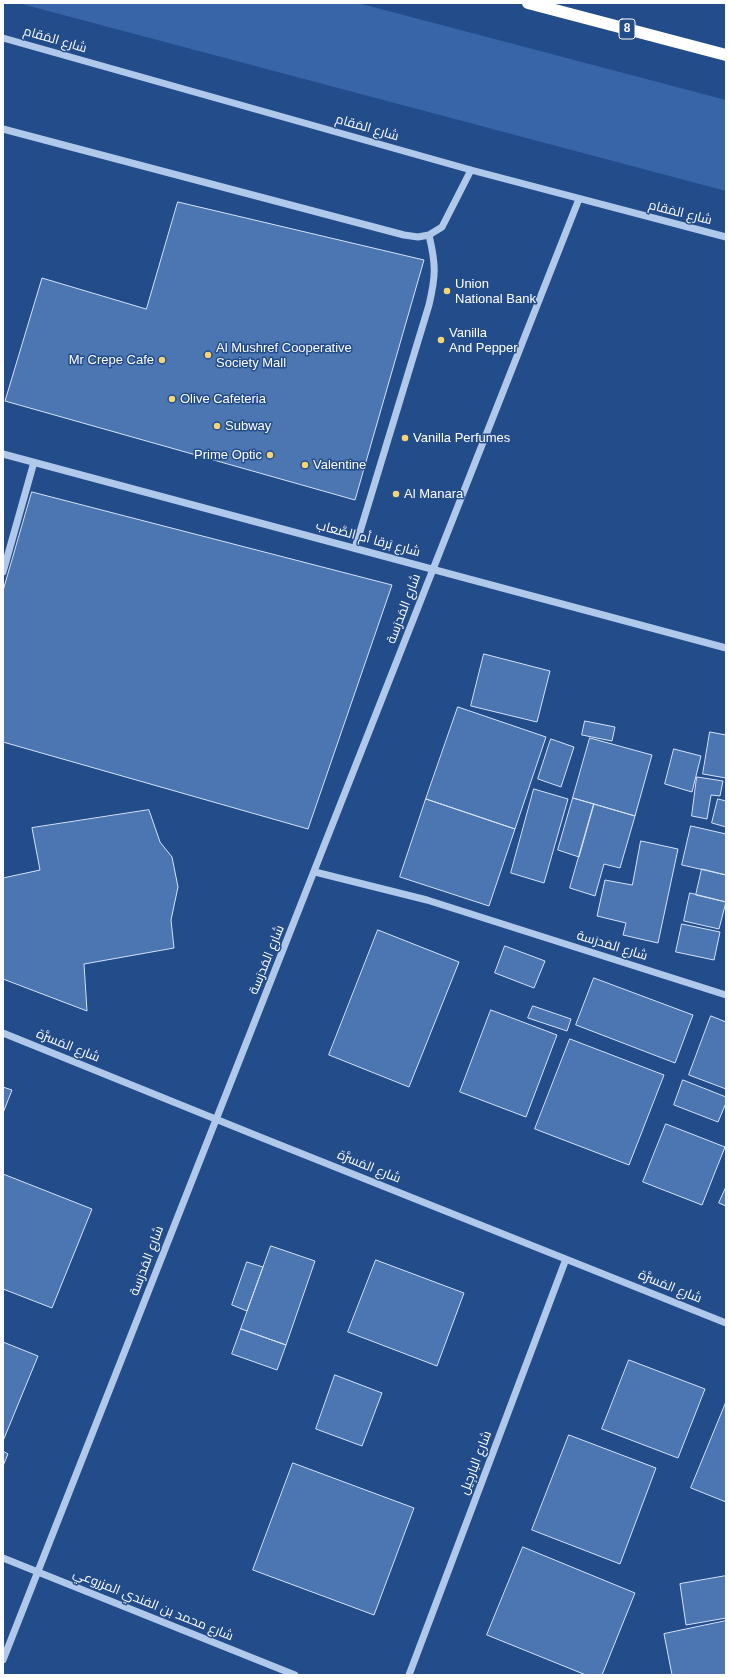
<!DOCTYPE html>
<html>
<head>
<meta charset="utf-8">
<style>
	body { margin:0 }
	#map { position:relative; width:729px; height:1678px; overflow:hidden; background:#234c8a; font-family:Arial,sans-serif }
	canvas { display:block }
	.frame { position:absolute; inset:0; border:4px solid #fff; pointer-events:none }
</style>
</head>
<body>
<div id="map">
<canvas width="729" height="1678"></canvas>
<div class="frame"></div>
</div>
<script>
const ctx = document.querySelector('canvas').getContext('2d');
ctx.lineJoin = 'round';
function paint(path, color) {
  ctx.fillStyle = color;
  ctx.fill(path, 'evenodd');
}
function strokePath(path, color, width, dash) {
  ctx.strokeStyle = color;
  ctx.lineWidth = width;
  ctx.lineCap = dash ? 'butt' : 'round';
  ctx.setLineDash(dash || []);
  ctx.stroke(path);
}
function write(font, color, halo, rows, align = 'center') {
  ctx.font = font + ' Arial,Cairo,sans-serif';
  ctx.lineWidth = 3;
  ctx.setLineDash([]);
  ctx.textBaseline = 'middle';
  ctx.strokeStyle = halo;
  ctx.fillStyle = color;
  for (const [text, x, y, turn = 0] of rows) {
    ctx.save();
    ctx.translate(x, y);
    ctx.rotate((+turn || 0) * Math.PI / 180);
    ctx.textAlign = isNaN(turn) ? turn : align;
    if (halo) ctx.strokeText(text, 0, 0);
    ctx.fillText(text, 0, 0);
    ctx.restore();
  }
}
paint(new Path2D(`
	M18 3H358L726 100V191Z`), '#3765a7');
const building = new Path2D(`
	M178 202 424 260 355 500 5 401 42 278 146 309Z
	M32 492 392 585 308 829 3 742V591Z
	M484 654 550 671 537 722 471 706Z
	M458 707 546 737 515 829 426 799Z
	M585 721 615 727 612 741 582 735Z
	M710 732 726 735V778L703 774Z
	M590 738 652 755 635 816 573 798Z
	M551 739 574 747 561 787 538 779Z
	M674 749 701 756 692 792 665 784Z
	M697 777 723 781 720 796 711 795 707 819 692 816Z
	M534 789 568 799 544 883 511 873Z
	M573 798 594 804 579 857 558 850Z
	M426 799 515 829 489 906 400 877Z
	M718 799 726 801V827L712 823Z
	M594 804 635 816 620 868 604 864 595 896 570 888Z
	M149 810 160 842 172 857 178 887 171 920 174 948 84 964 87 1011 3 979V878L40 870 32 828Z
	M691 826 726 834V875L682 865Z
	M641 841 678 849 658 943 623 935 626 923 597 916 605 880 632 885Z
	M702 869 726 875V902L696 895Z
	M690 893 726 902 719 929 684 921Z
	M682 924 720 932 714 960 676 952Z
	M378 930 459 962 409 1087 329 1055Z
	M505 946 545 961 534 988 495 973Z
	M594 978 693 1015 675 1063 576 1025Z
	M533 1006 571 1019 567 1031 528 1018Z
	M491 1010 557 1035 526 1117 460 1092Z
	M711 1016 726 1022V1089L689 1075Z
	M570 1039 664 1075 629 1165 535 1129Z
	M683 1080 726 1097V1103L718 1122 674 1105Z
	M3 1087 12 1090 3 1113Z
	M666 1124 725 1147 702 1205 643 1182Z
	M3 1174 92 1209 52 1308 3 1289Z
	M726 1187V1206L719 1203Z
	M271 1246 315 1261 286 1345 241 1329Z
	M376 1260 464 1293 437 1366 348 1332Z
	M247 1262 263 1267 247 1311 232 1305Z
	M241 1329 286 1345 277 1370 232 1354Z
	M3 1342 38 1356 3 1441Z
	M629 1360 705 1389 678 1458 602 1429Z
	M335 1375 382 1393 362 1446 316 1429Z
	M726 1402V1502L691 1488Z
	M569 1435 656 1468 620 1564 532 1530Z
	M3 1451 8 1454 3 1466Z
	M293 1463 414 1508 374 1615 253 1570Z
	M523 1547 635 1593 602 1675H586L487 1635Z
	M726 1576V1618L686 1625 680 1584Z
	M726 1621V1675H672L664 1634Z`);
paint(building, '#4b76b2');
strokePath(building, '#d5e3f8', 1);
strokePath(new Path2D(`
	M3 38 471 170 726 237
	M3 129 404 235 418 237 429 235 442 227 471 170
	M3 454 726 648
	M355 548 429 305C436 275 436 265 429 235
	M3 572 34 462
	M315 872 427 900 726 995
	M3 1033 260 1137 726 1323
	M3 1558 295 1675
	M3 1660 579 199
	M409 1675 566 1259`), '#b0c8ea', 7);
strokePath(new Path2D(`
	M528 3 726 55`), '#fff', 12);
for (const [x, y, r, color] of [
	[447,291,4,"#f5d573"],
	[441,340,4,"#f5d573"],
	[208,355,4,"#f5d573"],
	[162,360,4,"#f5d573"],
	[172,399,4,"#f5d573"],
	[217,426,4,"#f5d573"],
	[405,438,4,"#f5d573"],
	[270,455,4,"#f5d573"],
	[305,465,4,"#f5d573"],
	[396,494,4,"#f5d573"]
]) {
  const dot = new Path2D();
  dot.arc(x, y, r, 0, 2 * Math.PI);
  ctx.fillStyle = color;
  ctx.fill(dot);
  strokePath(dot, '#234c8a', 1.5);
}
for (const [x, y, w] of [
	[627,29,16]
]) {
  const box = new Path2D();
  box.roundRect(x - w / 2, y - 10, w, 20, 3);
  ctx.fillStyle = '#234c8a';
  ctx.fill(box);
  strokePath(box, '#fff', 1);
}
write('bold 12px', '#fff', null, [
	["8",627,29]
]);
write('13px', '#fff', '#234c8a', [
	["شارع المَقام",55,40,16],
	["شارع المَقام",367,128,16],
	["شارع المَقام",680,213,14],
	["شارع بَرقا أم الصَّعاب",368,539,15],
	["شارع المَدرَسة",404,609,-69],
	["شارع المَدرَسة",612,946,17],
	["شارع المَدرَسة",267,960,-68],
	["شارع المَسرَّة",68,1046,22],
	["شارع المَسرَّة",369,1167,22],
	["شارع المَدرَسة",147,1261,-69],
	["شارع المَسرَّة",670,1287,22],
	["شارع البارجِيل",476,1463,-69],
	["شارع محمد بن الفندي المزروعي",153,1605,22]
]);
write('13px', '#fff', '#234c8a', [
	["Union",455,284],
	["National Bank",455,299],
	["Vanilla",449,333],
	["And Pepper",449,348],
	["Al Mushref Cooperative",216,348],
	["Society Mall",216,363],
	["Mr Crepe Cafe",154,360,"right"],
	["Olive Cafeteria",180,399],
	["Subway",225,426],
	["Vanilla Perfumes",413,438],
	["Prime Optic",262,455,"right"],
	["Valentine",313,465],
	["Al Manara",404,494]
], 'left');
</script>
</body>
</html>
